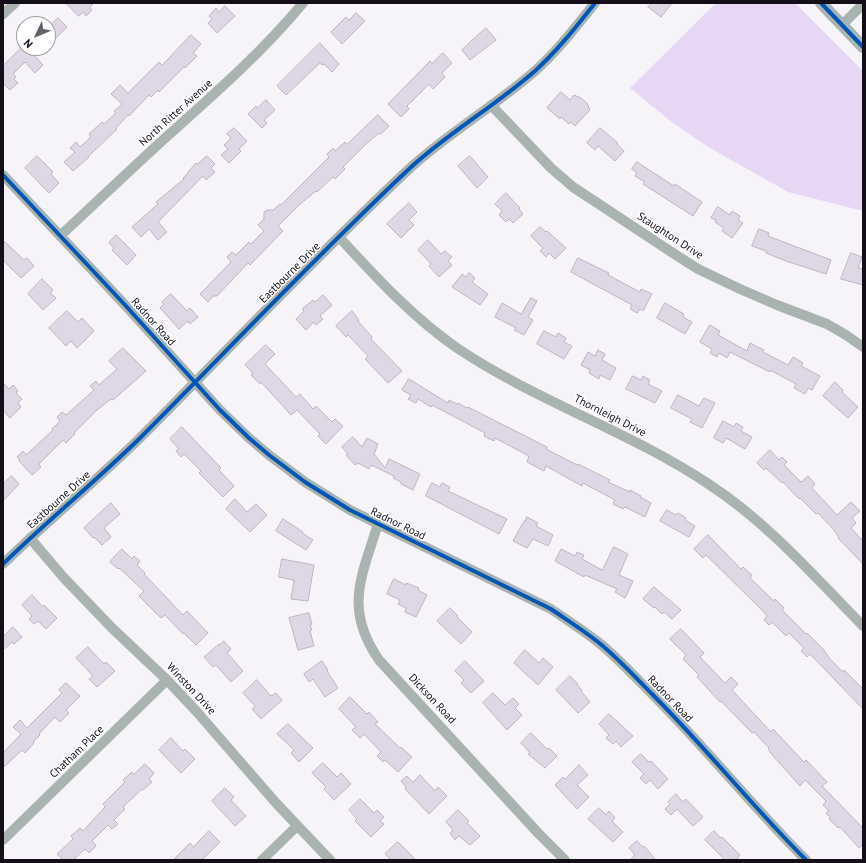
<!DOCTYPE html>
<html>
<head>
<meta charset="utf-8">
<style>
	body { margin:0 }
	#map { position:relative; width:866px; height:863px; overflow:hidden; background:#f6f3f9; font-family:"PT Sans",sans-serif }
	canvas { display:block }
	.frame { position:absolute; inset:0; border:4px solid #140e18; pointer-events:none }
	.north { position:absolute; left:16px; top:16px; width:40px; height:40px; box-sizing:border-box; background:#fff; border:1px solid #a19fa3; border-radius:50%; rotate:226deg; font-size:11px; font-weight:700; line-height:16px; text-align:center; color:#140e18 }
	.north::after { content:''; display:block; margin:auto; width:14px; height:18px; background:#635e67; clip-path:polygon(50% 0,100% 100%,50% 72%,0 100%) }
</style>
</head>
<body>
<div id="map">
<canvas width="866" height="863"></canvas>
<div class="frame"></div>
<div class="north">N</div>
</div>
<script>
const ctx = document.querySelector('canvas').getContext('2d');
ctx.lineJoin = 'round';
function paint(path, color) {
  ctx.fillStyle = color;
  ctx.fill(path, 'evenodd');
}
function strokePath(path, color, width, dash) {
  ctx.strokeStyle = color;
  ctx.lineWidth = width;
  ctx.lineCap = dash ? 'butt' : 'round';
  ctx.setLineDash(dash || []);
  ctx.stroke(path);
}
function write(font, color, halo, rows, align = 'center') {
  ctx.font = font + ' "PT Sans",sans-serif';
  ctx.lineWidth = 3;
  ctx.setLineDash([]);
  ctx.textBaseline = 'middle';
  ctx.strokeStyle = halo;
  ctx.fillStyle = color;
  for (const [text, x, y, turn = 0] of rows) {
    ctx.save();
    ctx.translate(x, y);
    ctx.rotate((+turn || 0) * Math.PI / 180);
    ctx.textAlign = isNaN(turn) ? turn : align;
    if (halo) ctx.strokeText(text, 0, 0);
    ctx.fillText(text, 0, 0);
    ctx.restore();
  }
}
paint(new Path2D(`
	M716 3H795L863 71V211L788 192 708 147 669 120 630 88Z`), '#e8d7f4');
const building = new Path2D(`
	M66 3H94L89 8 92 10 86 16 83 12 79 16Z
	M652 3H672L661 17 648 7Z
	M225 6 235 16 217 33 208 23 212 19 209 16 216 8 219 12Z
	M356 13 365 21 342 44 331 32 346 17 349 20Z
	M58 18 67 27 48 46V28Z
	M486 28 496 40 470 60 462 50Z
	M191 35 201 44 193 53 197 56 185 68 184 67 159 92 158 90 151 97 149 95 129 116 128 115 116 128 117 129 91 154 88 157H89L73 171 64 162 75 152 70 148 76 142 80 147 91 137 89 134 102 122 104 124 116 113 114 111 122 104 111 94 120 85 128 93 159 62 162 65Z
	M320 43 339 64 332 72 324 64 322 65 320 63 286 95 277 86Z
	M21 48H40L33 54 43 65 35 73 25 62 13 74 16 77 14 79 18 83 10 90 3 83V66Z
	M443 53 452 63 442 73 445 77 433 89 429 84 407 106 409 109 401 117 388 104 430 61 432 63Z
	M561 92 570 100 574 95 581 98 587 103 590 110 575 126 570 122 569 124 561 117 560 119 547 108Z
	M266 100 275 110 264 120 267 123 262 128 248 114 256 106 257 108Z
	M378 115 389 126 381 134 379 133 366 144 343 167 345 169 335 179 333 177 317 192 316 191 299 205 278 226 283 231 250 265 248 263 217 296H213L208 302 200 294 231 262 227 257 232 252 236 255 249 242 251 244 264 231 258 225 264 219V212L267 210H273L280 204 281 205 329 157 327 154 333 148 335 151 345 142 347 144Z
	M234 128 247 141 239 149 241 151 229 163 221 155 228 149 224 145 231 138 227 134Z
	M600 128 618 143 617 144 624 151 615 161 598 146 595 150 587 143Z
	M37 156 53 172 51 174 59 183 49 193 25 168Z
	M207 156 215 164 211 168 215 172 206 180 203 176 158 222 167 232 158 240 149 229 141 237 132 227 158 204 156 202 184 179 183 178 188 173V172L196 163 197 164Z
	M470 156 488 177 477 188 458 166Z
	M637 162 674 186 675 184 702 202 693 216 643 184 645 182 635 176 637 173 632 169Z
	M506 193 520 208 519 209 523 214 513 223 509 219 506 222 499 215 502 211 495 204Z
	M409 203 417 212 409 220 414 225 401 238 387 224Z
	M718 207 730 215 732 211 740 216 738 220 743 223 732 238 722 231 724 228 715 222 716 220 711 218Z
	M540 227 546 232 547 231 555 238 566 248 555 259 549 253 546 257 540 251 543 248 531 236Z
	M759 229 769 233 768 236 831 260 826 274 786 261 766 253V251L752 246Z
	M116 235 136 255 127 265 112 250 114 248 109 243Z
	M3 240 24 260 27 258 34 266 21 278 3 260Z
	M428 240 441 254 445 251 452 257 448 261 452 265 439 277 429 266 431 264 418 250Z
	M851 253 862 257 858 268 863 269V285L841 279Z
	M578 258 609 273 608 275 640 292 641 289 652 294 643 311 640 309 637 313 630 309 632 305 571 272Z
	M469 273 475 278 472 282 488 294 480 305 452 287 462 274 466 277Z
	M42 279 53 290 50 293 56 298 43 310 28 294Z
	M171 294 187 311 190 308 198 317 190 324 188 321 179 329 160 308 164 304 162 302Z
	M323 295 332 305 320 316 323 319 316 325 314 322 306 330 296 319 304 311 302 309 313 300 315 302Z
	M531 298 537 301 528 317 533 320 524 335 514 330 516 328 495 317 502 303 521 314Z
	M665 303 684 314 683 317 692 322 685 334 657 318Z
	M67 311 78 322 82 318 94 331 77 348 71 341 66 346 49 328Z
	M352 311 359 320 358 321 372 337 371 339 402 371 388 383 365 359 368 356 348 335 346 337 336 326Z
	M710 325 720 331 718 335 747 351 750 343 764 350 763 352 788 365 793 357 803 363 801 366 820 376 812 390 808 388 805 394 794 388 796 384 770 370V372L730 352 727 358 719 353 717 357 710 353 712 349 700 342Z
	M544 331 556 337 558 333 566 338 564 342 572 346 564 359 537 344Z
	M266 345 275 354 265 364 296 397 300 394 313 409 316 406 332 422 335 419 343 426 326 444 318 436 320 434 297 410 291 415 261 382 260 384 251 375 253 373 245 365Z
	M123 348 146 371 113 400 111 399 97 410 74 433 75 434 66 443 63 440 39 464 41 467 32 475 19 461 20 460 17 457 23 451 26 455 53 430 52 429 60 421 57 417 62 412 66 415 94 390 90 386 96 381 99 385 117 369 109 361Z
	M598 350 605 354 602 360 616 368 610 380 600 375 599 379 589 373 590 370 581 365 588 352 595 356Z
	M633 376 641 380 643 376 650 380 648 384 662 391 655 403 626 389Z
	M409 379 448 403 449 400 457 404 458 403 467 408 468 407 547 447 546 449 577 465 578 464 610 480 608 482 630 492V490L641 496 640 497 651 503 645 517 625 507 623 509 613 504 615 500 583 483 582 486 546 466 544 471 527 462 529 456 495 438 494 441 484 436 485 433 432 405 431 407 418 399 416 403 408 399 411 395 402 390Z
	M835 382 843 390 842 392 858 407 848 418 823 396Z
	M3 383 9 389 13 385 18 391 16 393 22 399 18 403 21 407 10 418 3 410Z
	M678 395 699 406 704 398 715 403 702 428 690 422 692 419 671 408Z
	M723 421 734 427 736 423 743 427 741 431 752 437 745 449 726 438 723 443 714 438Z
	M182 427 221 468 219 470 234 486 223 497 199 473 201 471 184 454 181 457 176 451 179 449 170 439Z
	M353 437 362 447 367 438 378 444 374 454 385 468 389 459 420 474 413 490 401 484V482L393 478 394 476 371 465 369 469 358 463 355 465 346 455 348 454 342 447Z
	M770 450 779 460 782 457 787 462 784 465 801 482 808 476 815 484 812 488 837 515 851 502 860 511 852 518 856 523 851 528 863 541V564L838 538H839L834 530 818 513 816 514 800 498 799 499 783 482 782 483 766 468 764 470 757 463Z
	M12 476 19 484 3 501V484Z
	M432 483 440 487 442 483 450 487 448 491 507 519 499 534 426 496Z
	M235 499 247 512 256 504 267 515 250 532 226 509Z
	M111 503 120 514 104 528 111 537 102 545 94 537 93 538 84 528Z
	M667 510 676 515 678 513 686 518 685 520 695 526 689 537 660 521Z
	M527 517 538 523 536 526 553 535 548 546 533 539 527 548 513 541 524 521H525Z
	M283 519 303 532 302 533 313 540 306 550 276 531Z
	M708 535 741 569 743 567 752 575 750 578 774 601 775 599 784 608 782 610 806 634 807 633 824 650 829 658 843 672 844 670 863 689V709L810 654 807 657 801 651 804 648 789 633 786 636 772 622 769 625 764 620 767 616 763 611 706 555 703 558 694 549Z
	M614 547 628 554 619 575 633 581 625 598 615 592 617 589 585 575 584 577 555 561 561 549 575 556 577 552 584 555 582 559 602 570Z
	M122 549 132 559 134 556 140 561 137 565 145 573 144 574 183 615 187 611 208 633 196 645 184 633 183 634 165 615 161 618 139 596 144 591 119 568 118 569 110 562Z
	M282 559 314 565 308 601 291 599 294 580 279 577Z
	M394 579 406 585V583L419 588 418 590 427 595 416 617 405 612 406 608 398 604 400 600 387 594Z
	M654 587 681 610 672 619 664 612 662 614 655 607 654 608 643 599Z
	M32 595 43 607 44 605 57 618 46 629 38 621 34 624 29 619 32 616 22 605Z
	M450 608 458 616 457 617 472 632 461 644 437 621Z
	M309 613 312 624 310 625 312 630 310 631 314 646 298 650 289 618Z
	M13 627 22 637 14 644 12 642 3 650V637Z
	M681 629 704 653 700 657 725 683 731 677 738 684 732 690 771 732 773 729 804 762 806 760 827 782 822 786 863 828V844L859 848 840 827 838 828 829 819 831 818 826 813 829 811 823 805 826 801 805 780 800 786 774 757 768 749 769 748 754 732 752 733 721 701 720 702 697 677 699 675 683 659 686 655 670 639Z
	M224 641 231 649 227 653 243 671 231 682 216 665 213 667 204 657 219 644V645Z
	M88 647 104 664 106 662 115 671 97 687 89 679 93 676 76 658Z
	M525 650 539 663 543 658 553 667 538 685 514 663Z
	M322 661 328 670 327 671 338 688 325 697 313 679 309 682 304 674Z
	M465 661 484 681 471 693 461 683 464 680 455 671Z
	M570 676 578 684 577 685 582 690 581 691 590 702 578 713 556 690Z
	M257 680 271 696 276 693 282 700 261 719 252 709 255 706 243 693Z
	M66 683 80 696 66 710 69 713 60 722 55 717 39 734 40 735 33 742 34 743 25 753 22 750 3 768V753L21 734 13 727 20 720 27 728 62 693 59 690Z
	M493 693 505 705 513 698 519 704 515 708 522 715 507 730 483 703Z
	M350 697 367 714 369 712 378 722 375 724 400 748 401 747 412 757 398 772 385 760 383 762 377 756 381 752 364 734 360 738 352 730 356 727 339 709Z
	M609 714 633 736 621 747 616 741 613 744 606 738 609 735 599 724Z
	M288 724 313 748 299 762 291 753 294 750 277 734Z
	M531 733 547 749 549 748 557 756 545 768 528 754 530 753 521 743Z
	M171 738 183 751 185 749 195 759 181 773 159 750Z
	M641 754 649 762 651 761 668 779 658 789 650 780 646 784 640 778 644 774 632 762Z
	M323 763 337 777 341 773 351 784 334 800 324 789 326 787 312 773Z
	M145 764 154 773 149 779 152 782 143 790 142 789 123 807 125 809 114 820 118 824 112 829 108 825 92 841 96 846 89 853 85 849 73 860H63L57 854 73 839 71 836 80 828 83 831 105 807 103 804 125 782 123 780 132 772 134 774Z
	M579 765 588 775 577 785 589 797 577 809 555 785 563 777 565 779Z
	M420 775 435 791 438 787 447 796 429 814 405 789 406 787 401 781 407 776 413 782Z
	M225 788 234 797 231 800 246 816 235 826 212 801Z
	M676 794 683 802 686 799 703 817 693 826 677 809 671 815 665 809 670 804 668 802Z
	M360 799 374 813 377 810 384 817 380 821 384 824 371 837 355 821 357 819 349 810Z
	M599 808 606 815 609 811 615 818 612 821 623 832 613 842 588 819Z
	M458 810 469 821 467 823 480 836 470 845 459 836 455 840 450 833 453 830 446 822Z
	M209 831 220 842 202 860H173L190 843 193 847Z
	M714 831 721 838 722 837 740 855 736 860H725L705 840Z
	M637 841 643 847 644 846 656 860H630L635 855 629 848Z
	M398 842 416 860H391L385 854Z`);
paint(building, '#dfd6e6');
strokePath(building, '#bbb6be', 1);
strokePath(new Path2D(`
	M3 14 15 3
	M842 25 863 4
	M491 105 551 168 573 187 679 257 698 269 740 289 777 305 827 324 846 335 863 347
	M3 175 126 306 220 410 249 438 269 455 305 482 350 510 551 609C567 620 583 630 598 642 618 658 635 677 653 695 706 748 753 807 806 860
	M60 236C98 201 135 165 173 131 219 90 264 50 303 3
	M339 237C376 277 412 317 457 348 536 401 631 432 710 485 768 523 815 577 863 626
	M378 524C361 578 344 609 379 660L539 834 565 860
	M30 538 64 578 112 628 167 680 197 712 276 803 330 860
	M3 564C47 521 95 482 139 439 229 349 316 256 409 169 448 133 495 106 535 71 558 50 576 27 595 3
	M3 840 167 680
	M262 860 297 826`), '#a9b4b1', 10);
strokePath(new Path2D(`
	M821 3 863 47`), '#aab5b3', 12);
strokePath(new Path2D(`
	M821 3 863 47
	M3 175 126 306 220 410 249 438 269 455 305 482 350 510 551 609C567 620 583 630 598 642 618 658 635 677 653 695 706 748 753 807 806 860
	M3 564C47 521 95 482 139 439 229 349 316 256 409 169 448 133 495 106 535 71 558 50 576 27 595 3`), '#0057b8', 4);
write('11px', '#140e18', '#fff', [
	["North Ritter Avenue",176,113,-42],
	["Staughton Drive",670,236,33],
	["Eastbourne Drive",290,273,-45],
	["Radnor Road",153,322,48],
	["Thornleigh Drive",610,416,27],
	["Eastbourne Drive",59,500,-42],
	["Radnor Road",398,524,26],
	["Winston Drive",191,689,47],
	["Dickson Road",432,699,47],
	["Radnor Road",670,699,46],
	["Chatham Place",77,752,-44]
]);
</script>
</body>
</html>
